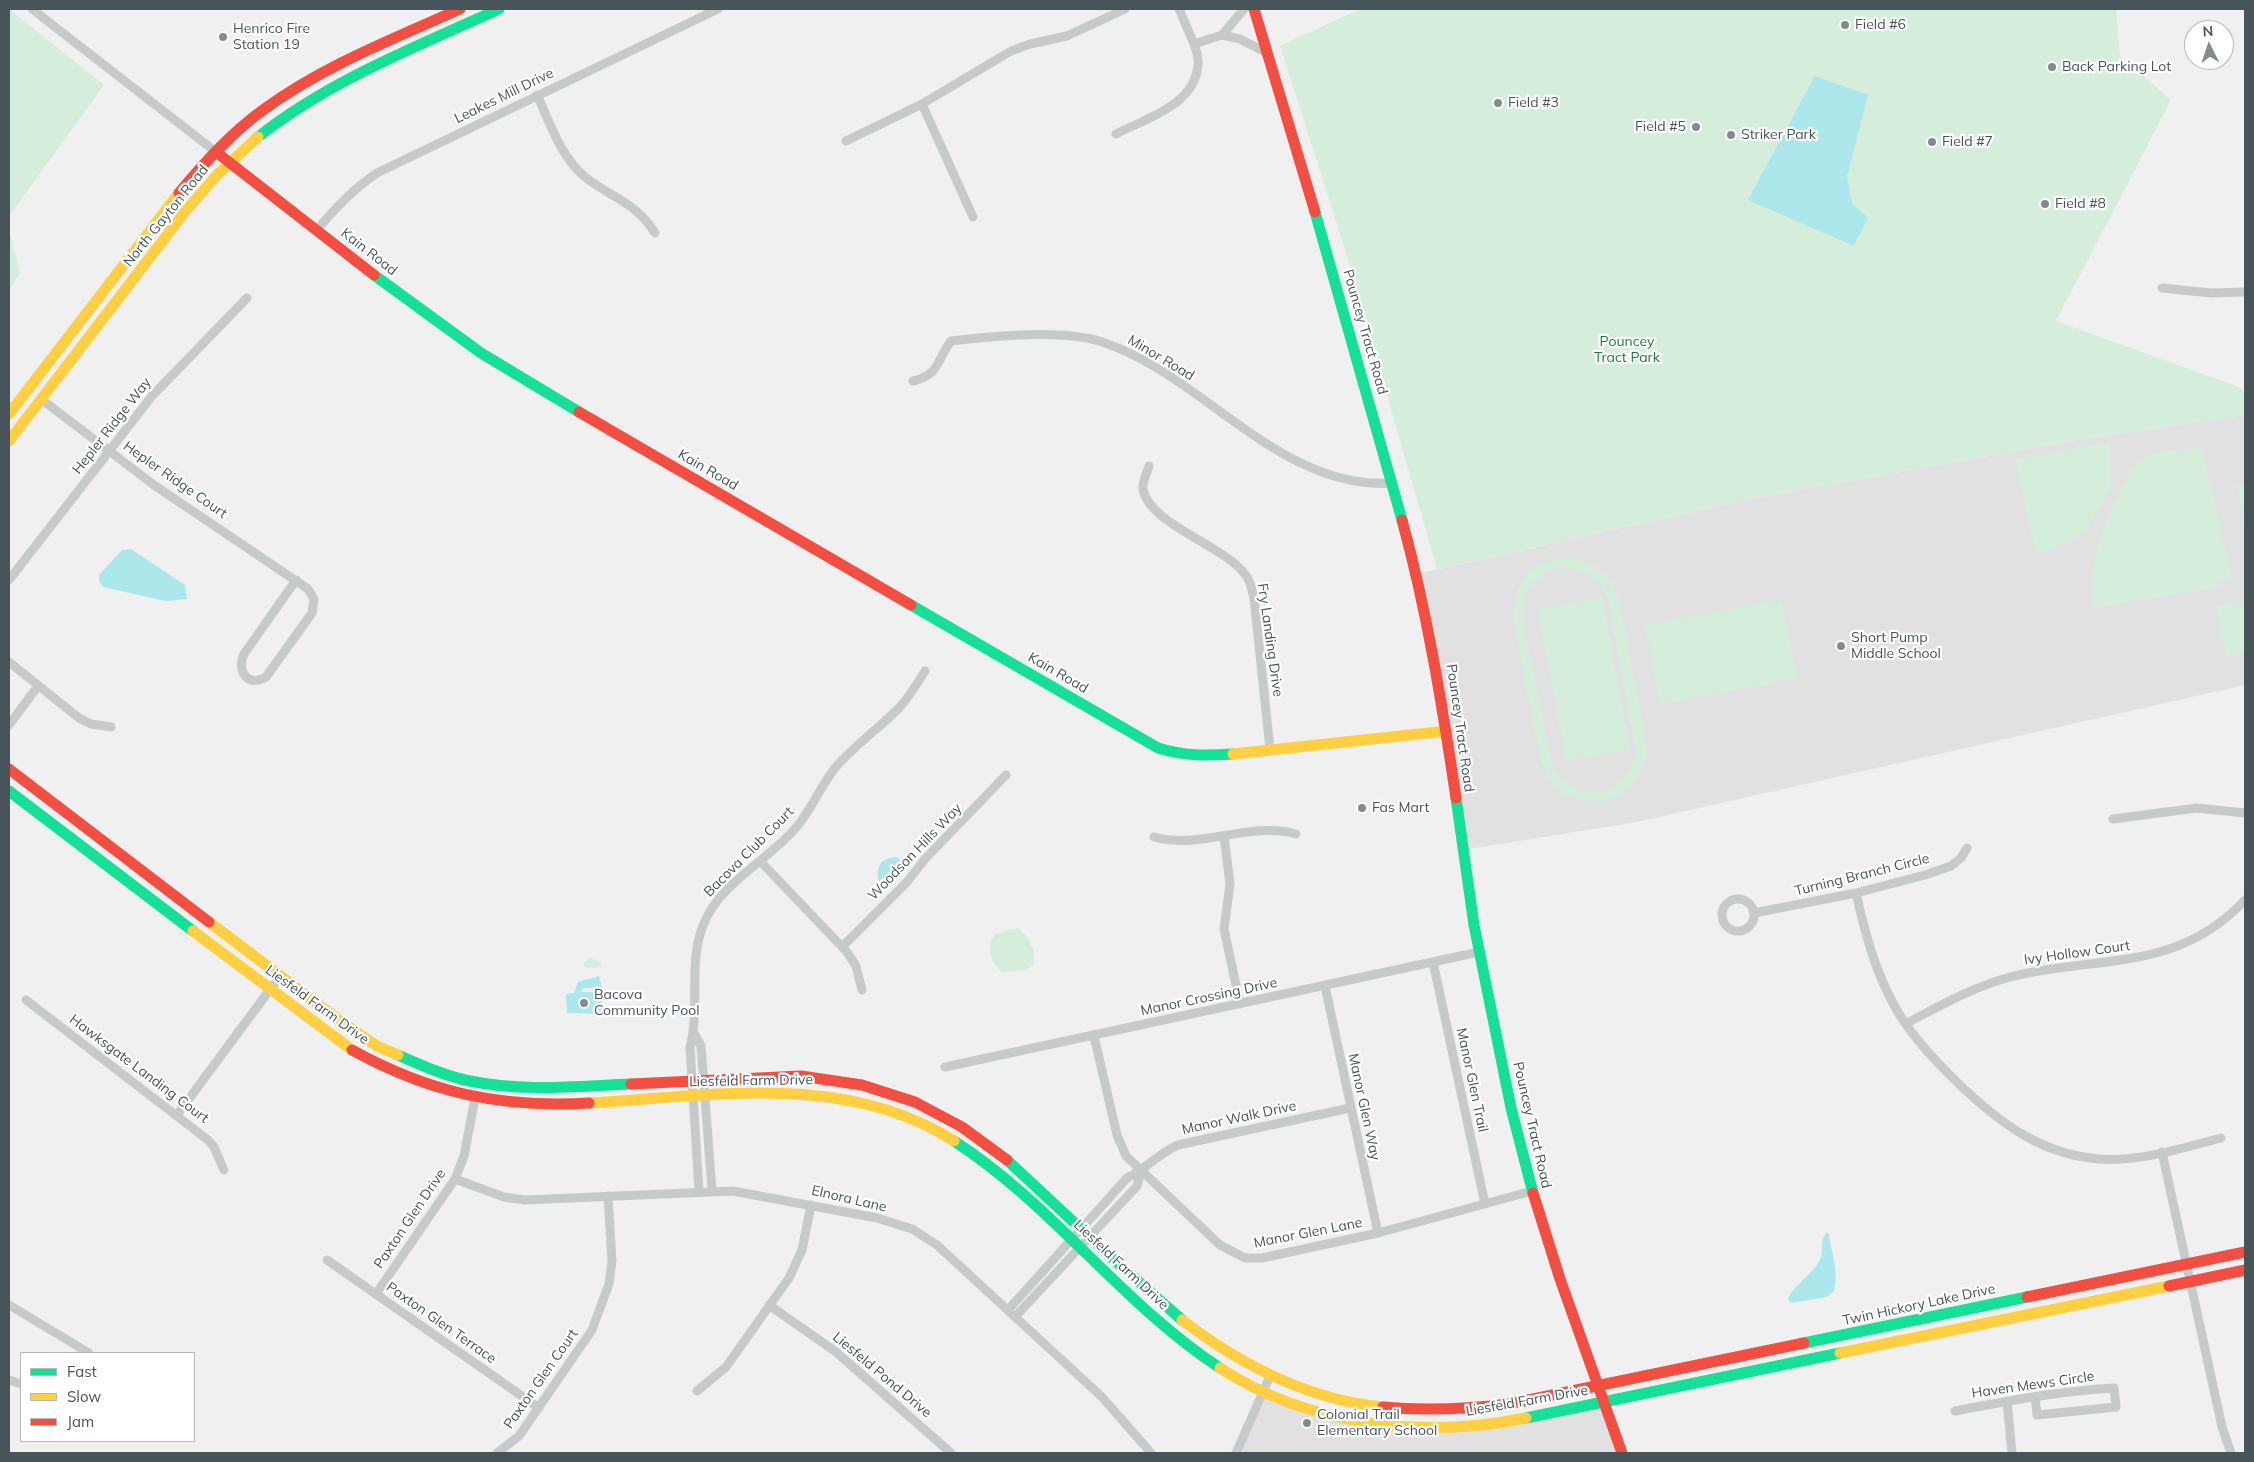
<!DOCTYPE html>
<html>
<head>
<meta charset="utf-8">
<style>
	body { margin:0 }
	#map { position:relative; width:2254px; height:1462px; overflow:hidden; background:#f0f0f0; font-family:Mulish,sans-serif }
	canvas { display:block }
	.frame { position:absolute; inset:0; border:10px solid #47555b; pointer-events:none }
	.legend { position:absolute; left:20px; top:1352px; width:175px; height:90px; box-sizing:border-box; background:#fff; border:1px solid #b5bbbd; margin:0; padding:6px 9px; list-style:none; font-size:15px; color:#47555b }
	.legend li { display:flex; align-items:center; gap:10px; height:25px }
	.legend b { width:25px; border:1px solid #b5bbbd }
	.north { position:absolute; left:2184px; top:20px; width:50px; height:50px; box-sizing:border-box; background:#fff; border:1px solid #b5bbbd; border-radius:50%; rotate:356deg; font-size:14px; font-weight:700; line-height:20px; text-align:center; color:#47555b }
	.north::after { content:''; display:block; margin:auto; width:18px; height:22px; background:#828b8f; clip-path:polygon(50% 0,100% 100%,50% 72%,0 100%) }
</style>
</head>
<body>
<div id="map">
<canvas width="2254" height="1462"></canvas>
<div class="frame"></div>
<ul class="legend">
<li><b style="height:6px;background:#16e098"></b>Fast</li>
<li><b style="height:6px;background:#ffcf43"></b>Slow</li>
<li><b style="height:6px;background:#f24e42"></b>Jam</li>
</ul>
<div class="north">N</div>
</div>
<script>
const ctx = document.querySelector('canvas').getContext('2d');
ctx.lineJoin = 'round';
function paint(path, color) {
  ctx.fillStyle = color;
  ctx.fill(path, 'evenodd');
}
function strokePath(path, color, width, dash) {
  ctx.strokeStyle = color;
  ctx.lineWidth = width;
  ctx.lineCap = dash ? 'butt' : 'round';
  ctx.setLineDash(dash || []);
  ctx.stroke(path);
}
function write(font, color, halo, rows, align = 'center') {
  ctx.font = font + ' Mulish,sans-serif';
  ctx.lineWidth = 4.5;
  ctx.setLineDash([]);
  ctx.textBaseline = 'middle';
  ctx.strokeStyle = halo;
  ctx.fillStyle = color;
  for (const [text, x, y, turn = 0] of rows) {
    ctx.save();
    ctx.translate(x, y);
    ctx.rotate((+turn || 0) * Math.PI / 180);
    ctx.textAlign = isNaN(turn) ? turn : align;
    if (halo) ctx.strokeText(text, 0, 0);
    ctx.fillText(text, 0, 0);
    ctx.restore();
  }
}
paint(new Path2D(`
	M2245 415V685L1637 822 1463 850 1421 573 1750 499 2077 440Z
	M1263 1391 1310 1409 1444 1429 1604 1402 1622 1453H1236Z`), '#e2e1e1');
paint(new Path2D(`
	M9 9 104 85 9 216Z
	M1360 9H2116L2120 56 2171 100 2056 321 2239 387 2245 392V415L2077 440 1750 499 1437 569 1343 243 1280 46Z
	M9 229 20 273 9 290Z
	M2110 442 2111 487 2089 526 2073 541 2036 554 2015 460Z
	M2202 448 2231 572 2218 587 2092 608C2092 557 2099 528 2124 484 2130 473 2137 460 2149 455 2165 450 2186 450 2202 448Z
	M2245 483V537L2237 484Z
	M1565 557C1593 561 1607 571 1619 597L1648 752C1633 816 1561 820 1540 758L1513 618C1514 581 1529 564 1565 557ZM1565 567C1587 570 1599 579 1608 600L1636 752C1625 798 1580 806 1553 768L1522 617C1523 588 1537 572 1565 567Z
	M1602 598 1630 749 1566 761 1538 609Z
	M1782 600 1797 679 1660 704 1645 625Z
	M2245 600V653L2226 657 2216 606Z
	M1017 928C1027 933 1037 952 1034 964L1026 970 1002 972C991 963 985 946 995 934Z
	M589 958 599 961 602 967 588 968 584 966V963Z`), '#d4eedb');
paint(new Path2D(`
	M1815 76 1868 95 1847 176 1852 204 1868 218 1854 246 1748 200Z
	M131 549 185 585 187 599 166 601 103 587 99 581V575L122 550Z
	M896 857 900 859 899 862 880 882 878 879C877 865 880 859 896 857Z
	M599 976 602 988H583L581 992H601L603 1014 567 1013 566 994 574 993 578 982Z
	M1826 1233 1829 1234C1831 1252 1839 1271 1834 1291L1827 1297 1791 1303 1788 1299C1790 1290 1814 1272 1820 1260 1824 1251 1819 1241 1826 1233Z`), '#abe7eb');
strokePath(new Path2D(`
	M32 9 216 152
	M1179 9 1194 44 1222 35 1244 9
	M1222 35 1240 39 1267 53
	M537 95C550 123 560 156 585 177 612 198 637 203 655 233
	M1116 134C1146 118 1196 105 1198 64 1199 58 1196 50 1194 44
	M846 141 922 104
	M973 217 922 104 1011 51 1030 44 1067 36 1125 9
	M317 230C335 208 353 189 377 173L718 9
	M2162 288 2211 293 2245 292
	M913 381C940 375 937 359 951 341 994 336 1061 329 1102 342 1202 374 1280 491 1392 483
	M41 399 154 485 308 589 314 599 312 613 266 677C248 688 236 671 244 654L296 580
	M1149 466C1147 473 1142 482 1143 489 1149 525 1226 545 1247 577 1251 583 1252 591 1254 598L1270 749
	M9 580 152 396 247 298
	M9 662 79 718 91 724 111 727
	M9 725 38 686
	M2113 819 2197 808 2245 813
	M1224 836 1230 884 1224 929 1240 1004
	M1154 837C1200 850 1250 821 1296 834
	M760 861 847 952 856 966 862 990
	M1856 893C1865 933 1875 971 1895 1007 1919 1050 1984 1113 2027 1137 2049 1149 2073 1157 2099 1159 2140 1162 2182 1148 2221 1138
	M1722 915a16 16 0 1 1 32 0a16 16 0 1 1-32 0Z
	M1754 913 1856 893 1925 875 1951 866 1961 858 1967 848
	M842 947 907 882 925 859 1006 775
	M1433 962 1485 1204
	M1325 986 1378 1233
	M26 1000 208 1140 214 1147 224 1170
	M1907 1023C1940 1006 1973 987 2010 977 2098 955 2177 973 2245 900
	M694 1033 701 1046 712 1190
	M1094 1036 1117 1135 1126 1156 1220 1245 1245 1258H1262L1378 1233 1532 1191
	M945 1067 1479 952
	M177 1115 280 976
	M2162 1152 2222 1427 2231 1453
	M455 1179 504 1197 525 1200 733 1191 877 1218 912 1229 937 1245 1102 1397 1151 1453
	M699 1191 690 1047C701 1006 687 963 704 923 721 883 765 862 793 831 811 812 819 788 835 768 854 746 878 729 899 708 909 697 917 684 925 671
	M327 1260 539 1408
	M376 1294 455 1179 464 1156 475 1098
	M9 1305 89 1353
	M769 1305 836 1352 951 1453
	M1008 1310 1127 1178C1146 1169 1159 1153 1178 1145L1350 1108
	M1015 1317 1137 1186 1141 1171
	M9 1380 21 1384
	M697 1391 726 1367 789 1278 802 1250 811 1205
	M2007 1401 2012 1453
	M1955 1411C2008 1401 2060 1391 2114 1388L2116 1407 2037 1415 2035 1397
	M497 1453 519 1436 592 1330 609 1284 612 1261 608 1196
	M1236 1453 1270 1376`), '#c7cacb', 9);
strokePath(new Path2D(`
	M258 137C330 80 416 47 499 9
	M1315 212 1402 520
	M374 275 481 353 579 412
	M911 605 1158 748C1184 756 1206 756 1233 754
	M9 791 193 931
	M1456 798 1474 925 1511 1108 1533 1193
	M398 1055C421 1065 445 1076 470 1081 523 1092 578 1086 631 1084
	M954 1141C1052 1204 1122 1304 1220 1368
	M1007 1160 1124 1269 1182 1320
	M1804 1343 2027 1297
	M1526 1418 1840 1353`), '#16e098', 11);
strokePath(new Path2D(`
	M9 414 179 193
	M9 441 184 213 217 175 258 137
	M1233 754 1447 731
	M209 922 340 1021 377 1046 398 1055
	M193 931 352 1050
	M589 1103C710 1096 845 1071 954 1141
	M1182 1320C1241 1365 1309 1400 1383 1407
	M1840 1353 2169 1286
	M1220 1368C1309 1426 1424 1439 1526 1418`), '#ffcf43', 11);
strokePath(new Path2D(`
	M1254 9 1315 212
	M216 152 374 275
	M179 193C204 163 231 133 263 110 323 66 393 39 460 9
	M579 412 911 605
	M1402 520C1427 611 1442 704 1456 798
	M9 769 209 922
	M352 1050C430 1093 500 1108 589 1103
	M631 1084 801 1076 862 1085 915 1102 962 1127 1007 1160
	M1533 1193 1560 1279 1622 1453
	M2169 1286 2245 1270
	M2027 1297 2245 1252
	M1383 1407C1426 1411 1467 1409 1509 1404L1804 1343`), '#f24e42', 11);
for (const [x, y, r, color] of [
	[1845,25,5,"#828b8f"],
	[223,37,5,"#828b8f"],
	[2052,67,5,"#828b8f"],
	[1498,103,5,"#828b8f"],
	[1696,127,5,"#828b8f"],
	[1731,135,5,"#828b8f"],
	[1932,142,5,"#828b8f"],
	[2045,204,5,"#828b8f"],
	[1841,646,5,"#828b8f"],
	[1362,808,5,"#828b8f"],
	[584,1003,5,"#828b8f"],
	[1307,1423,5,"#828b8f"]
]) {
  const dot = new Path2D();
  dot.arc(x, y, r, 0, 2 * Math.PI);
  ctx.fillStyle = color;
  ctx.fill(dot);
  strokePath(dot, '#fff', 2);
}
write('14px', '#47555b', '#fff', [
	["Field #6",1855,25],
	["Henrico Fire",233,29],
	["Station 19",233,45],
	["Back Parking Lot",2062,67],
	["Field #3",1508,103],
	["Field #5",1686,127,"right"],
	["Striker Park",1741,135],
	["Field #7",1942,142],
	["Field #8",2055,204],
	["Short Pump",1851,638],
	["Middle School",1851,654],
	["Fas Mart",1372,808],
	["Bacova",594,995],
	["Community Pool",594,1011],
	["Colonial Trail",1317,1415],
	["Elementary School",1317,1431]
], 'left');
write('14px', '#47555b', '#fff', [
	["Leakes Mill Drive",504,96,-26],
	["North Gayton Road",166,216,-51],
	["Kain Road",369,252,38],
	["Pouncey Tract Road",1365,332,74],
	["Minor Road",1161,358,31],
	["Hepler Ridge Way",112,426,-52],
	["Kain Road",708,470,30],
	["Hepler Ridge Court",175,480,35],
	["Fry Landing Drive",1270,640,82],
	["Kain Road",1058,673,30],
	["Pouncey Tract Road",1460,728,82],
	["Bacova Club Court",749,852,-45],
	["Woodson Hills Way",915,852,-46],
	["Turning Branch Circle",1862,875,-14],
	["Ivy Hollow Court",2077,953,-8],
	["Manor Crossing Drive",1209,997,-12],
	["Liesfeld Farm Drive",317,1005,36],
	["Hawksgate Landing Court",139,1069,37],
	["Manor Glen Trail",1472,1080,78],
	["Liesfeld Farm Drive",751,1081,-1],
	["Manor Glen Way",1364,1107,78],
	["Manor Walk Drive",1239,1118,-12],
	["Pouncey Tract Road",1532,1125,77],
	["Elnora Lane",849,1199,13],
	["Paxton Glen Drive",410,1219,-56],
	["Manor Glen Lane",1308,1233,-11],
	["Liesfeld Farm Drive",1121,1265,43],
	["Twin Hickory Lake Drive",1919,1305,-12],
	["Paxton Glen Terrace",441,1323,35],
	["Liesfeld Pond Drive",882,1375,40],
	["Paxton Glen Court",541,1379,-55],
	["Haven Mews Circle",2033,1385,-8],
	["Liesfeld Farm Drive",1527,1401,-10]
]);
write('14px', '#1a7b3d', '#fff', [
	["Pouncey",1627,342],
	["Tract Park",1627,358]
]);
</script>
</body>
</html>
